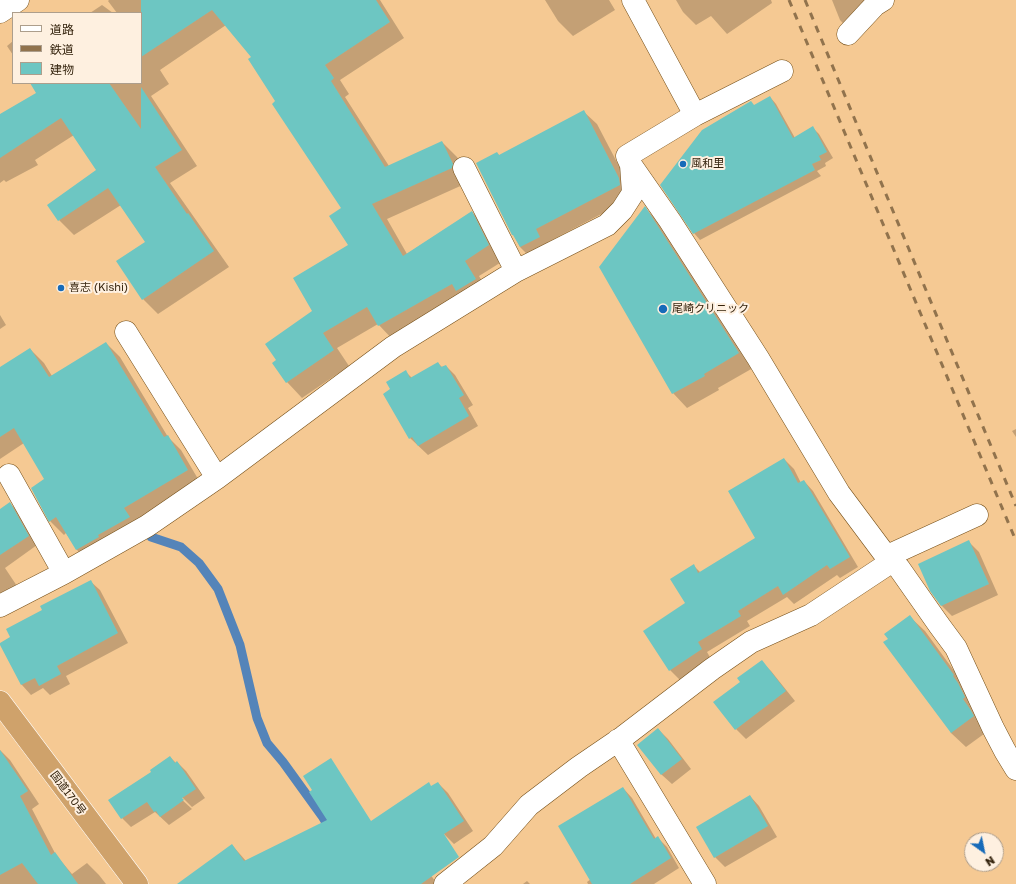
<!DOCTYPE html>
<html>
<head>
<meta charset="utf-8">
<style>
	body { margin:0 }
	#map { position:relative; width:1016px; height:884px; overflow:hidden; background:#f5c993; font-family:"Golos Text","Noto Sans JP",sans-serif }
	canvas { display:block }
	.legend { position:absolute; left:12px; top:12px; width:130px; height:72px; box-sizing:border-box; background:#fef0e0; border:1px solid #ad9e8c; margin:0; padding:5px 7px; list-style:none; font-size:12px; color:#34230d }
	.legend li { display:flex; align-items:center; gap:8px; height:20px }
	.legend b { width:20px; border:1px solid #ad9e8c }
	.north { position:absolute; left:964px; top:832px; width:40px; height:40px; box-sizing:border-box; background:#fef0e0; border:1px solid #ad9e8c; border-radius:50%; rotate:147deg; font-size:11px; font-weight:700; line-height:16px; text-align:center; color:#34230d }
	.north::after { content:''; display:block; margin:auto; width:14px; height:18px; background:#176bb9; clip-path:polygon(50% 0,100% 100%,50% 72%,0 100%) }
</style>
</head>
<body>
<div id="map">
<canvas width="1016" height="884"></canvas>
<ul class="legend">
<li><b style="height:5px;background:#fff"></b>道路</li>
<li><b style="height:5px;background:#91734d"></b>鉄道</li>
<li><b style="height:11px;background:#6dc6c2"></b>建物</li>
</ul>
<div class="north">N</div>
</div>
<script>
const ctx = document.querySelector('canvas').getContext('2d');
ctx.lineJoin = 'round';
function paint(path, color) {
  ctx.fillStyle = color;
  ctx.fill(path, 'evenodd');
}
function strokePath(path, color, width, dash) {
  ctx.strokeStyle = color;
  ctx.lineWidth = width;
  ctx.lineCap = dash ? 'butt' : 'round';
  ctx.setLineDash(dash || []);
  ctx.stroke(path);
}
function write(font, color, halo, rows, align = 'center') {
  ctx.font = font + ' "Golos Text","Noto Sans JP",sans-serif';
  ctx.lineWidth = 4;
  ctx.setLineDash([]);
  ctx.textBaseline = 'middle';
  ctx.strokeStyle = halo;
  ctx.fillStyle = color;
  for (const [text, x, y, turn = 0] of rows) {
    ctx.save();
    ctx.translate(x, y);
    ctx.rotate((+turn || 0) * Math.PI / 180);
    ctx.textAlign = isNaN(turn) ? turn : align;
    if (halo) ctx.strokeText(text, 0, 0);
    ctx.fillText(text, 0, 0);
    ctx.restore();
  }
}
paint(new Path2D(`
	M109 0H380L404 38 340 80 349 94 345 97 389 166 442 142 457 157 468 180 467 183 387 219 407 254 472 212 487 228 503 261 479 276 490 295 394 341 378 324 337 348 349 366 302 398 287 382 274 363 277 360 314 311 350 246 343 209 276 101 253 58 226 25 160 70 169 84 151 96 197 166 170 183 229 267 158 314 143 299 146 242 121 205 74 235 59 220 97 170 74 135 35 160 38 165 6 182 4 180 0 183V116L38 93 31 83H141V13H117L108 1Z
	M545 0H609L615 10 573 36 558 21Z
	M676 0H771L772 3 727 34 711 16 696 25 683 12Z
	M832 0H885L852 33 840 20Z
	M102 5 113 13H90Z
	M13 41V55L7 46Z
	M770 97 776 104 795 138 813 128 819 134 833 158 825 163 826 166 817 171 821 176 700 240 694 233 662 185 754 106Z
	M584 112 597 124 632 191V198L548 242 552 250 533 260 520 247 515 237 497 153 500 156Z
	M645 208 659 222 753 368 718 388 719 390 687 408 673 393Z
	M0 315 6 325 0 329Z
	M106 343 120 357 168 437 181 450 201 484 90 563 77 550 66 533 64 535 50 521 46 480 24 443 0 459V368L30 349 44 363 52 376Z
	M438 363 443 368 446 366 455 375 473 405 468 408 478 426 428 455 410 438 391 389 406 372 412 378Z
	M1016 429V437L1012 431Z
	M784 459 794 469 801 483 804 481 813 491 858 567 840 578 837 575 794 604 787 597 747 621 750 626 707 652 711 659 680 680 670 670 686 603 693 565 701 573 757 538Z
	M10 503 19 513 37 545 5 568 17 586 0 597V510Z
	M969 542 979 552 998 595 952 616 942 606 931 590Z
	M90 581 100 590 128 643 66 676 70 684 50 695 43 688 31 695 22 685 1 644 12 638 44 610Z
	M910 617 925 631 968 690 988 731 966 747 951 733Z
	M761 661 771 671 795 701 746 739 736 729 741 682Z
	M658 729 668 739 691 769 672 784 662 775 639 745Z
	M0 750 10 760 39 804 32 809 56 855 72 874 87 863 99 875 106 884H0Z
	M170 757 176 763 177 762 186 771 205 798 192 807 181 796 179 797 192 809 169 825 155 812 131 827 122 818 110 800 153 772Z
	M438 783 448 793 473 831 454 844 444 834Z
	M623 788 632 798 656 839 658 838 667 847 679 868 654 884H588L587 882 591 879Z
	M750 796 759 806 777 837 725 867 715 857Z
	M397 826 437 884H396Z
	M232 845 246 861 352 884H198Z
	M527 881 530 884H523Z`), '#0003');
strokePath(new Path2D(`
	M151 537 181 547 199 563 218 589 240 645 257 718 267 743 283 762 322 816 331 831`), '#5484b9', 9);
paint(new Path2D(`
	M141 0H376L390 22 325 65 334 78 331 81 385 167 442 141 453 164 452 168 372 204 403 256 472 211 489 245 465 261 476 279 456 291 452 284 378 326 367 307 323 333 334 350 286 383 272 363 276 360 265 344 312 311 293 278 348 245 329 216 341 208 272 104 275 101 248 59 251 57 212 10 141 57Z
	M30 83H109L141 129V87L182 150 155 167 187 214 188 213 214 251 142 300 116 261 145 242 108 188 58 221 47 205 96 170 61 118 0 158V114L36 93Z
	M770 96 793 138 813 126 827 152 819 156 821 160 812 164 815 170 693 234 660 185 702 130 751 101 754 105Z
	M584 110 619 178 620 185 536 229 540 237 520 247 513 235H512L476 163 497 152 499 155Z
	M645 206 739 353 704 374 705 376 672 394 599 267Z
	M106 342 164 437 168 435 188 470 124 508 130 517 98 535 99 537 76 550 56 517 49 522 31 488 44 479 14 428 0 437V367L30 348 49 377Z
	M438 362 441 367 446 365 464 395 459 398 469 416 418 446 412 437 409 439 383 394 390 389 386 382 406 370 410 378Z
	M784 458 798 483 804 480 850 557 830 569 827 565 783 595 778 586 738 611 741 616 698 642 702 649 669 671 643 631 685 603 670 579 694 564 698 573 755 538 728 491Z
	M10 502 29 536 0 555V509Z
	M969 540 989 584 941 606 930 591 918 564Z
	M91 580 118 633 57 666 61 674 39 686 35 678 21 685 0 645V643L10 637 6 629 42 610 40 606Z
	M910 615 954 675 953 676 958 683 965 697 963 699 970 709 974 716 951 733 883 642 888 639 884 634Z
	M762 660 786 691 735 730 713 702 740 682 737 678Z
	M658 728 682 759 661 775 637 745Z
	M0 750 28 791 20 796 51 855 55 852 78 884H38L22 863 0 875Z
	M170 756 175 763 177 761 196 789 182 798 184 800 160 817 156 811 154 812 147 802 121 819 108 800 151 772 150 770Z
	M331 758 371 821 429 782 431 786 438 782 464 821 444 834 459 857 421 884H177L232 844 244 861 327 820 309 792 312 790 303 776Z
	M623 787 654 839 658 836 671 858 630 884H592L558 826Z
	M750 795 768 826 714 858 696 827Z`), '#6dc6c2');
const minor = new Path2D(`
	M633 0 695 115
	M0 12 18 0
	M848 34 875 5 883 0
	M782 71 695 115 627 156 631 165 670 221 758 358 839 493 889 560 899 568 939 625 956 648 993 728 1005 751 1016 769
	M464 168 516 271
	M126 332 217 478
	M9 475 64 573
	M0 606 64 573 147 526 217 478 393 347 516 271 607 225 622 210 633 193 631 165
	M618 740 705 884
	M445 884 493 846 529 805 579 767 623 737 712 669 751 642 811 615 885 566 894 553 977 515`);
const highway = new Path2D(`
	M0 702 137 884`);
strokePath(minor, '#744e17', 23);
strokePath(highway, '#fff', 23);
strokePath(minor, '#fff', 22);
strokePath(highway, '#cfa26b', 22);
strokePath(new Path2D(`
	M789 0 1016 541
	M805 0 1016 506`), '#91734d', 3, [7, 7]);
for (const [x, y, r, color] of [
	[683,164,4,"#176bb9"],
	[61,288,4,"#176bb9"],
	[663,309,5,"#176bb9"]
]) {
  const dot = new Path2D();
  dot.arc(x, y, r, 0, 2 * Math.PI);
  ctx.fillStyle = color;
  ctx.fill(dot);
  strokePath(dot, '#fef0e0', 1.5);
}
write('11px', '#34230d', '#fef0e0', [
	["風和里",691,164],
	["喜志 (Kishi)",69,288],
	["尾崎クリニック",672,309]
], 'left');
write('11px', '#34230d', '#fef0e0', [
	["国道170号",68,793,53]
]);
</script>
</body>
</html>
